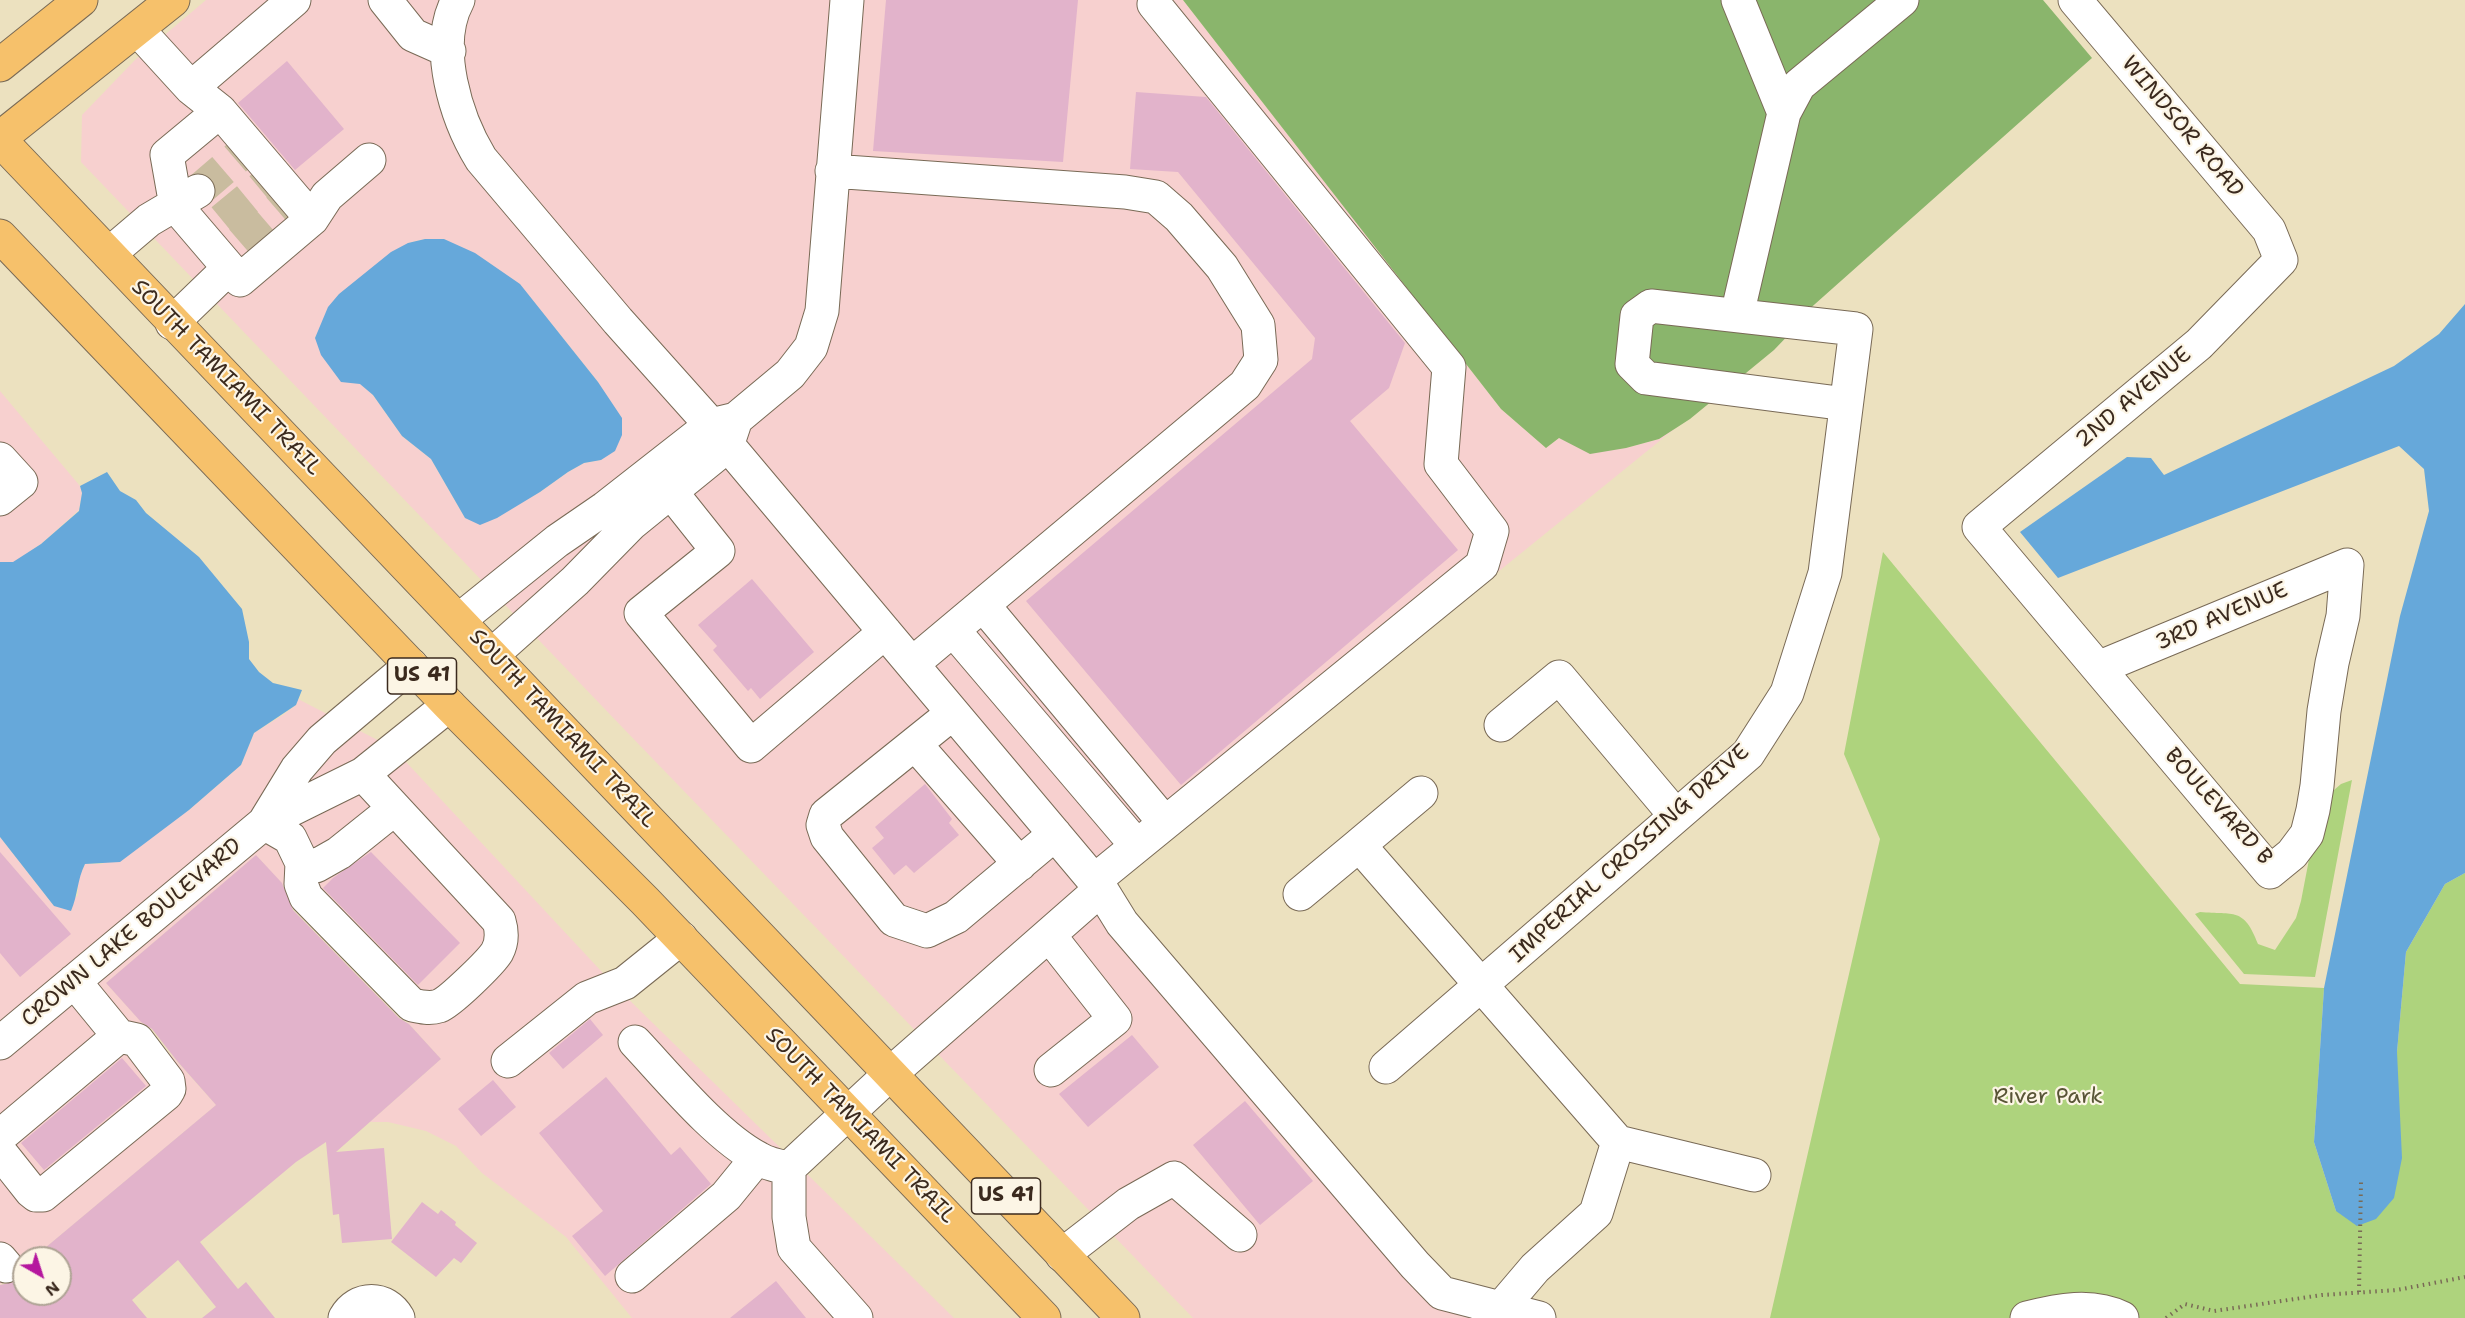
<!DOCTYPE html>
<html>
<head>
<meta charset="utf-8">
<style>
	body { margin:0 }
	#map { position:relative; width:2465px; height:1318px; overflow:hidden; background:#ece1bf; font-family:"Shantell Sans",sans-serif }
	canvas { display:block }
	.north { position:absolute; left:12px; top:1246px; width:60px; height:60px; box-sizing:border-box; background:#fcf5e5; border:2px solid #afa495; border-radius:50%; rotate:141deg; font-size:16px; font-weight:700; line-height:24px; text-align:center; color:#3b2a1e }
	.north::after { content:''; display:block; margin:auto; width:21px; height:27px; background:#b5179e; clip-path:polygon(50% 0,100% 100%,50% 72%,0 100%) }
</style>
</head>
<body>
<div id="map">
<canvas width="2465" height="1318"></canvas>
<div class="north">N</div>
</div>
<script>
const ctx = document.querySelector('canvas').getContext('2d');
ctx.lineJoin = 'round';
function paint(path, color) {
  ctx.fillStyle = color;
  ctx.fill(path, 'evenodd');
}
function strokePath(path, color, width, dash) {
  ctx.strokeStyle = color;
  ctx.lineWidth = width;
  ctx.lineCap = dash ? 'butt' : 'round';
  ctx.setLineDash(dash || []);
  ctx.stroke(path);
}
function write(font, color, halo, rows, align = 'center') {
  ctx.font = font + ' "Shantell Sans",sans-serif';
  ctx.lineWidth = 4.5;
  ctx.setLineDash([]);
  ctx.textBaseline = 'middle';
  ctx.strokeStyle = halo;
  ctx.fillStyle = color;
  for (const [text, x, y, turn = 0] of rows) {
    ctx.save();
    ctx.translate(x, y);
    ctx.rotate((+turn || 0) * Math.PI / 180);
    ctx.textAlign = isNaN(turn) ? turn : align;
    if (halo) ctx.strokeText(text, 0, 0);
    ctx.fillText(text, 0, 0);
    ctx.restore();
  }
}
paint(new Path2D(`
	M206 0H1183L1501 409 1546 448 1559 438 1626 448 1659 439 1678 426 1102 893 1483 1314 1478 1318H1193L624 729 81 162 82 115 135 60ZM425 239H444L530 297 598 382 601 460 584 463 568 472 540 492 525 500 465 518 431 459 402 436 373 395 315 338 322 323 408 243Z
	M0 391 80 486 82 493 79 510 41 544 13 563 0 562Z
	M298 699 393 748 616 987 954 1318H632L566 1237 482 1173 456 1146 426 1131 388 1122H370L441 1059 256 855 106 983 216 1105 33 1258H24V1265L0 1285V837L54 906 78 896V879L85 864H102L189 810 241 765 254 733 283 715 296 705Z`), '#f7d0cf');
paint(new Path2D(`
	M1883 552 2240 984 2324 988 2314 1142 2336 1211 2397 1052 2406 952 2445 884 2465 873V1318H1770L1880 839 1844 754Z
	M2352 780 2315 977 2244 974 2195 914 2200 912C2234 915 2244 907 2258 944L2275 950 2296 918 2301 901 2311 849 2327 796 2341 784Z`), '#aed37d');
paint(new Path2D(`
	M1183 0H2043L2092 58 1806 312 1799 324 1774 350 1690 419 1659 439 1626 448 1590 454 1559 438 1546 448 1501 409Z`), '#8ab56c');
paint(new Path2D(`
	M425 239H444L475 253 520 284 598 382 622 418V435L615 451 601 460 584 463 568 472 540 492 497 518 480 525 465 518 431 459 402 436 373 395 360 384 341 382 321 355 315 338 328 307 339 294 391 252 408 243Z
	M2465 304V873L2445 884 2406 952 2397 1052 2402 1158 2394 1198 2376 1219 2357 1226 2336 1211 2314 1142 2324 988 2400 616 2429 511 2424 469 2399 446 2058 578 2020 532 2127 457 2151 458 2164 475 2394 366 2439 334Z
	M107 472 120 491 136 500 146 513 199 557 242 609 249 642V659L259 672 273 683 302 690 296 705 254 733 241 765 189 810 120 862 85 864C77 880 78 895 71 911L54 906 0 837V562H13L41 544 79 511 82 493 80 486Z`), '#66a8da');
paint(new Path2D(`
	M886 0H1078L1063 162 873 151Z
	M287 61 344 129 295 170 238 103Z
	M1136 92 1206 97 1405 343 1389 388 1350 421 1458 550 1181 785 1026 601 1312 359 1315 338 1178 172 1130 169Z
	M752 579 814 652 760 699 751 688 748 691 713 650 717 646 698 625Z
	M925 784 952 819 949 823 959 835 914 873 906 865 894 875 872 848 884 838 875 827Z
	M0 852 71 934 20 977 0 953Z
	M371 852 460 943 418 985 323 888 333 878Z
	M256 855 282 883 293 910 399 1018 409 1024 441 1059 336 1152 384 1148 392 1239 342 1243 339 1214 333 1215 326 1142 296 1162 200 1242 238 1289 246 1282 275 1318H202L216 1307 178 1260 132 1300 147 1318H0V1285L18 1281 24 1269V1294H60V1258H33L216 1105 177 1061 152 1029 141 1022 106 983Z
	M590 1019 603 1035 563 1069 549 1053Z
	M1132 1035 1159 1067 1088 1127 1059 1094Z
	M122 1058 146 1086 44 1170 21 1143Z
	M606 1077 671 1155 680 1147 711 1184 605 1276 572 1236 603 1211 539 1133Z
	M493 1080 516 1107 481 1136 458 1109Z
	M1245 1101 1313 1181 1260 1225 1193 1145Z
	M422 1202 438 1214 441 1210 456 1222 455 1225 477 1243 461 1263 454 1258 436 1277 391 1242Z
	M776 1281 806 1318H730Z`), '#e2b3cb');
strokePath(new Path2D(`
	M198 191 241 154
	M222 220 267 183
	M240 242 284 204`), '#c9bc9f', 33, [33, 16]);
const minor = new Path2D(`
	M385 0 413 35 449 51
	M458 0C433 46 456 118 481 159L618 321 711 425 1101 889 890 1074 789 1168V1217L794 1248 856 1318
	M1738 0 1784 113
	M2075 0 2269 230 2281 260 2199 344 1979 527 2270 872 2292 854 2307 834 2313 810 2317 786 2324 711 2332 663 2343 616 2347 565 2098 668
	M138 30 191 88 220 111 167 155 176 206 229 268 172 323
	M191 88 294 0
	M220 111 312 219 327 196 369 160
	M832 171 1125 192 1156 197 1179 217 1222 267 1258 325 1261 360 1245 385 912 664
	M109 254 149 220 198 191
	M229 268 240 280 312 219
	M1737 315 1784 113 1799 85 1902 0
	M0 459 21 482 0 499
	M671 492 718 551 641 613 751 746 885 632
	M983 605 1165 823
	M459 620 557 541 605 508 711 425 736 419 790 374 811 347 822 311 847 0
	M954 631 1137 846
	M492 655 575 581 631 524 727 446 734 425
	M953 713 826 815 823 825 827 837 894 920 927 931 956 917 1055 834
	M1501 725 1559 677 1676 816
	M915 744 1020 864
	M264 823 297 769 322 740 411 665
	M264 823 290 838 302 863 316 866 339 853 394 809
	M1359 845 1421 793
	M302 863 301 884 306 897 412 1005C421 1007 430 1009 439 1006 450 1002 491 962 497 952 503 941 502 931 499 921L363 774
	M1094 881 1482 565 1492 531 1441 464 1449 367 1154 4 1155 0
	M1101 889 1122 923 1415 1265 1442 1293 1539 1318
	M1300 894 1359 845 1618 1142
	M1049 935 1115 1019 1051 1070
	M635 1042C668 1077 716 1136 758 1158 767 1164 778 1166 789 1168
	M0 1043 264 823 363 774 449 705
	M508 1061 587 998 625 983 681 938
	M1386 1067 1748 754 1787 693 1825 573 1856 329 1651 306 1637 316 1632 364 1646 378 1846 404
	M0 1136 119 1036
	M0 1152 31 1191 36 1195H43L166 1094 169 1089 168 1081 137 1040 119 1036 74 981
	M1062 1255 1128 1204 1174 1178 1240 1235
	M0 1259 6 1266
	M632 1276 726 1196 757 1158
	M345 1318C357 1296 386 1296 398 1318
	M1488 1318 1501 1308 1535 1268 1596 1213 1618 1142 1754 1175
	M2027 1318C2058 1310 2092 1303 2122 1318`);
const major = new Path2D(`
	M0 65 81 0
	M0 138 173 0
	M0 140 1123 1318
	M0 236 449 705 645 901 1044 1318`);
strokePath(minor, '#796a56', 35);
strokePath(major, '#796a56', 35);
strokePath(new Path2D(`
	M2359 1292 2361 1182
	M2166 1318 2185 1304 2214 1311 2322 1295 2397 1290 2465 1277`), '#796a56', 4, [1.5, 4.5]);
strokePath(minor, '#fff', 33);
strokePath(major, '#f6c16b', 33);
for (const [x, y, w] of [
	[422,676,69],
	[1006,1196,69]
]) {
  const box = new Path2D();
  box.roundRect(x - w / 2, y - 18, w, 36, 4.5);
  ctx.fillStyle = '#fcf5e5';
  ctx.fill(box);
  strokePath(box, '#3b2a1e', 1.5);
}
write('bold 21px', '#3b2a1e', null, [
	["US 41",422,676],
	["US 41",1006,1196]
]);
write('22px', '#3b2a1e', '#fcf5e5', [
	["WINDSOR ROAD",2182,127,50],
	["SOUTH TAMIAMI TRAIL",226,378,46],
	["2ND AVENUE",2134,398,-40],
	["3RD AVENUE",2222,617,-23],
	["SOUTH TAMIAMI TRAIL",562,729,47],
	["BOULEVARD B",2218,807,48],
	["IMPERIAL CROSSING DRIVE",1630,854,-42],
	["CROWN LAKE BOULEVARD",132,933,-40],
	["SOUTH TAMIAMI TRAIL",860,1126,46]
]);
write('22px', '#585436', '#fcf5e5', [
	["River Park",2048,1097]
]);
</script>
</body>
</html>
